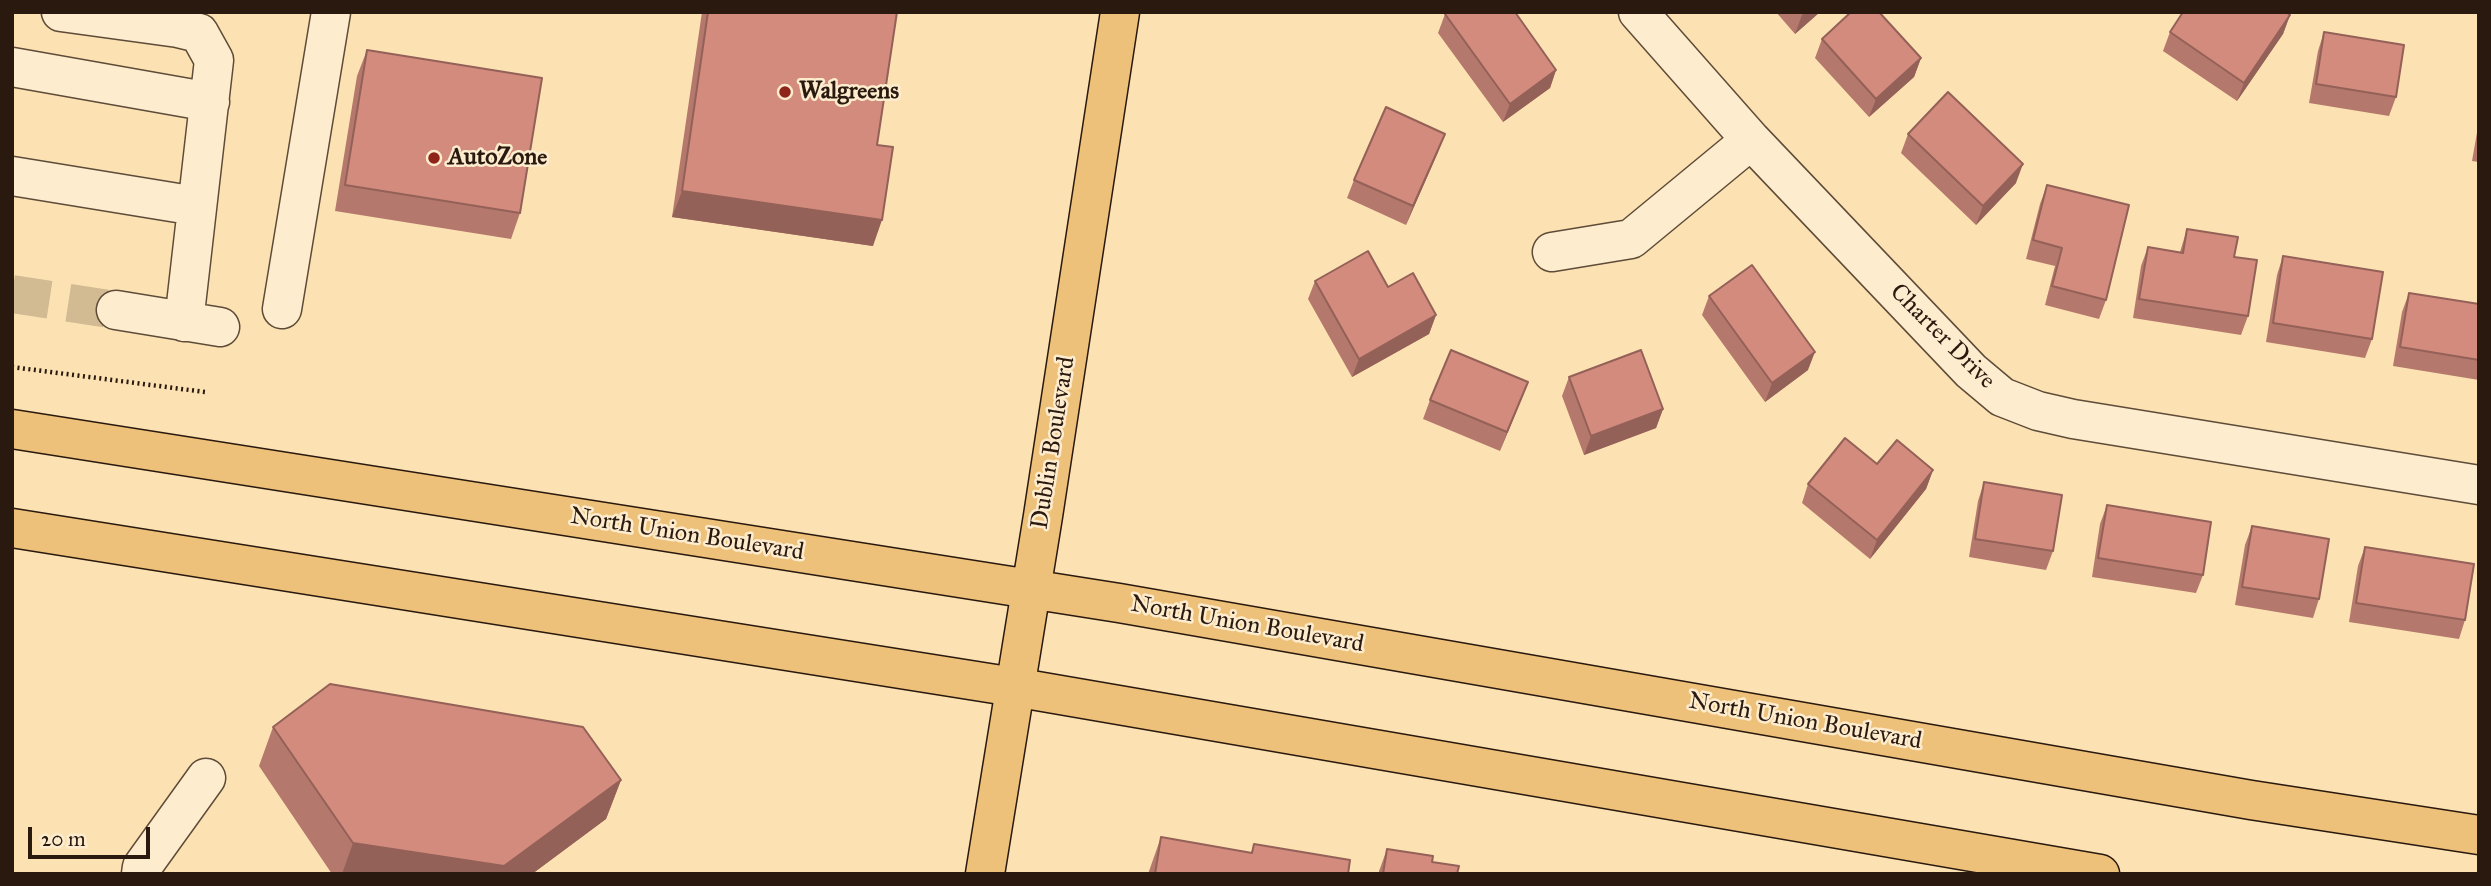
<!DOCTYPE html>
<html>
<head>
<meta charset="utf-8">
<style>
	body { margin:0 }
	#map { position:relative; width:2491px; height:886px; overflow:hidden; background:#fce2b3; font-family:"IM FELL Great Primer",serif }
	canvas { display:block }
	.frame { position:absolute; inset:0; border:14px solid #2a190f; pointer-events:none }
	.scale { position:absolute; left:28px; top:827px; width:122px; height:32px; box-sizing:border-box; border:4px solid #2a190f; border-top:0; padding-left:9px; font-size:21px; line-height:24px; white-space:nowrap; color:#2a190f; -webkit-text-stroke:5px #fdecce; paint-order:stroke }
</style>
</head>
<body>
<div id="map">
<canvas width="2491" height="886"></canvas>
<div class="frame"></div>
<div class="scale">20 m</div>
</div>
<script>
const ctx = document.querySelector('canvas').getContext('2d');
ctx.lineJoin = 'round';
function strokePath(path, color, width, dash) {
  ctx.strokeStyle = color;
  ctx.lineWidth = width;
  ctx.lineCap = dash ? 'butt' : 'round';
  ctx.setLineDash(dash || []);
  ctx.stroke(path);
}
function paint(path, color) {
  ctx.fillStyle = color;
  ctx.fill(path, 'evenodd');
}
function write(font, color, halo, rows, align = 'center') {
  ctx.font = font + ' "IM FELL Great Primer",serif';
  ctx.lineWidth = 5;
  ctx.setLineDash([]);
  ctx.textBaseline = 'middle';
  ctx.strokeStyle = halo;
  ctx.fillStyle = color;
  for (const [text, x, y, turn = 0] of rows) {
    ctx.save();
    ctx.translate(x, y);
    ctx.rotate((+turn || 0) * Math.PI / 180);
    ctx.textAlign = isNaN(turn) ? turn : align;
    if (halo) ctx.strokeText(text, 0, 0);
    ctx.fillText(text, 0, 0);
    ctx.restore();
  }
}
strokePath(new Path2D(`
	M12 294 116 310`), '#d2ba92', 38, [38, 19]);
const minor = new Path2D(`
	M61 12 178 28 199 33 214 60 184 322
	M1638 12 1751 140 1971 371 2002 397 2038 411 2073 419 2479 485
	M12 67 210 102
	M12 176 196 206
	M1552 252 1631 239 1751 140
	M282 309 331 12
	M116 310 220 327
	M141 874 142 867 206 778`);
const major = new Path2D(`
	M12 429 1119 603 2251 800 2479 835
	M12 528 1014 687 2100 874
	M985 874 1043 516 1120 12`);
strokePath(minor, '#5e4b38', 41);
strokePath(major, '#2a190f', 41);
strokePath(new Path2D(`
	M12 367 205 392`), '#2a190f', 4.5, [2, 3.5]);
strokePath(minor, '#fdecce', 38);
strokePath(major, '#eec17a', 38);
paint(new Path2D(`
	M702 12H897L877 145 873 246 672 217Z
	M1776 12H1820L1795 34Z
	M1445 14 1556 70 1550 88 1503 122 1438 33Z
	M2290 15 2283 34 2237 101 2163 51 2170 32Z
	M2324 32 2396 97 2389 116 2309 103 2318 51Z
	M1822 39 1921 58 1914 77 1869 117 1815 58Z
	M367 50 520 213 511 239 335 211 357 76Z
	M2479 121V162L2472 161Z
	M1908 134 2016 183 1976 225 1901 153Z
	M1438 152 1406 225 1347 198 1354 180Z
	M2047 185 2106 300 2099 319 2045 305 2055 266 2026 259 2040 204Z
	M2187 229 2234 257 2248 316 2241 335 2133 318 2141 266 2148 247 2180 252Z
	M2283 256 2372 339 2365 358 2266 342 2277 275Z
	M1315 281 1388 287 1436 315 1429 334 1352 377 1308 299Z
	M2409 293 2479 304V380L2393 366 2402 312Z
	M1709 296 1808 370 1765 402 1702 315Z
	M1569 377 1663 409 1656 428 1584 455 1562 396Z
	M1528 382 1500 451 1423 419 1430 400Z
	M1877 464 1933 470 1926 489 1870 559 1802 503 1808 484Z
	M1984 482 2053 551 2046 570 1969 557 1978 501Z
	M2107 505 2203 575 2196 593 2092 577 2100 524Z
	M2252 526 2319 599 2313 618 2235 605 2245 545Z
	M2365 547 2465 620 2459 639 2349 622 2358 566Z
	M273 727 621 780 606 819 532 874H332L259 766Z
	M1161 837 1251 853 1254 844 1348 874H1148Z
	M1387 849 1432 862 1457 874H1378Z`), '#b5786c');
paint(new Path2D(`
	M1805 12H1820L1795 34 1802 15Z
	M2290 15 2283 34 2237 101 2244 83Z
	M1921 58 1914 77 1869 117 1876 99Z
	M1556 70 1550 88 1503 122 1510 104Z
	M1445 134 1438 152 1406 225 1413 206Z
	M2023 164 2016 183 1976 225 1983 206Z
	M682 191 882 220 873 246 672 217Z
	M1436 315 1429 334 1352 377 1359 359Z
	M1815 352 1808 370 1765 402 1772 383Z
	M1528 382 1521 400 1500 451 1507 432Z
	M1663 409 1656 428 1584 455 1591 436Z
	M1933 470 1926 489 1870 559 1877 540Z
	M621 780 606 819 532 874H342L353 843Z`), '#946158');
const building = new Path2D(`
	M708 12H897L877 145 893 147 882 220 682 191Z
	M1447 12H1515L1556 70 1510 104 1445 14Z
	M1851 12H1879L1921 58 1876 99 1822 39Z
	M2183 12H2286L2290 15 2244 83 2170 32Z
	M2324 32 2404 45 2396 97 2316 84Z
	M367 50 542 78 520 213 345 185Z
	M1948 92 2023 164 1983 206 1908 134Z
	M1386 107 1445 134 1413 206 1354 180Z
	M2047 185 2129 205 2106 300 2052 286 2062 248 2033 240Z
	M2187 229 2238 237 2234 257 2257 260 2248 316 2139 299 2148 247 2183 253Z
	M1368 251 1388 287 1413 273 1436 315 1359 359 1315 281Z
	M2283 256 2383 272 2372 339 2273 323Z
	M1752 265 1815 352 1772 383 1709 296Z
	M2409 293 2479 304V360L2400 347Z
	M1451 350 1528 382 1507 432 1430 400Z
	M1641 350 1663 409 1591 436 1569 377Z
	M1845 438 1877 464 1897 440 1933 470 1877 540 1808 484Z
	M1984 482 2062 495 2053 551 1975 539Z
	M2107 505 2211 522 2203 575 2098 558Z
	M2252 526 2329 539 2319 599 2242 587Z
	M2365 547 2474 564 2465 620 2356 603Z
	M330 684 583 727 621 780 504 866 353 843 273 727Z
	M1161 837 1252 853 1254 844 1350 860 1348 874H1155Z
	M1387 849 1433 856 1432 862 1459 866 1457 874H1383Z`);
paint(building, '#d38b7d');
strokePath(building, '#946158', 2);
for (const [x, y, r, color] of [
	[785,92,7,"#8f2418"],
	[434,158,7,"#8f2418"]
]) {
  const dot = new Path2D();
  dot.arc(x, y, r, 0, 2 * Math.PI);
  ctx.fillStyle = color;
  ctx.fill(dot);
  strokePath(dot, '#fdecce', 2.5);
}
write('bold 24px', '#2a190f', '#fdecce', [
	["Walgreens",799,92],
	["AutoZone",448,158]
], 'left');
write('24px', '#2a190f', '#fdecce', [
	["Charter Drive",1942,337,45],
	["Dublin Boulevard",1054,443,-81],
	["North Union Boulevard",687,535,9],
	["North Union Boulevard",1247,625,10],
	["North Union Boulevard",1805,722,10]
]);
</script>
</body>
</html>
